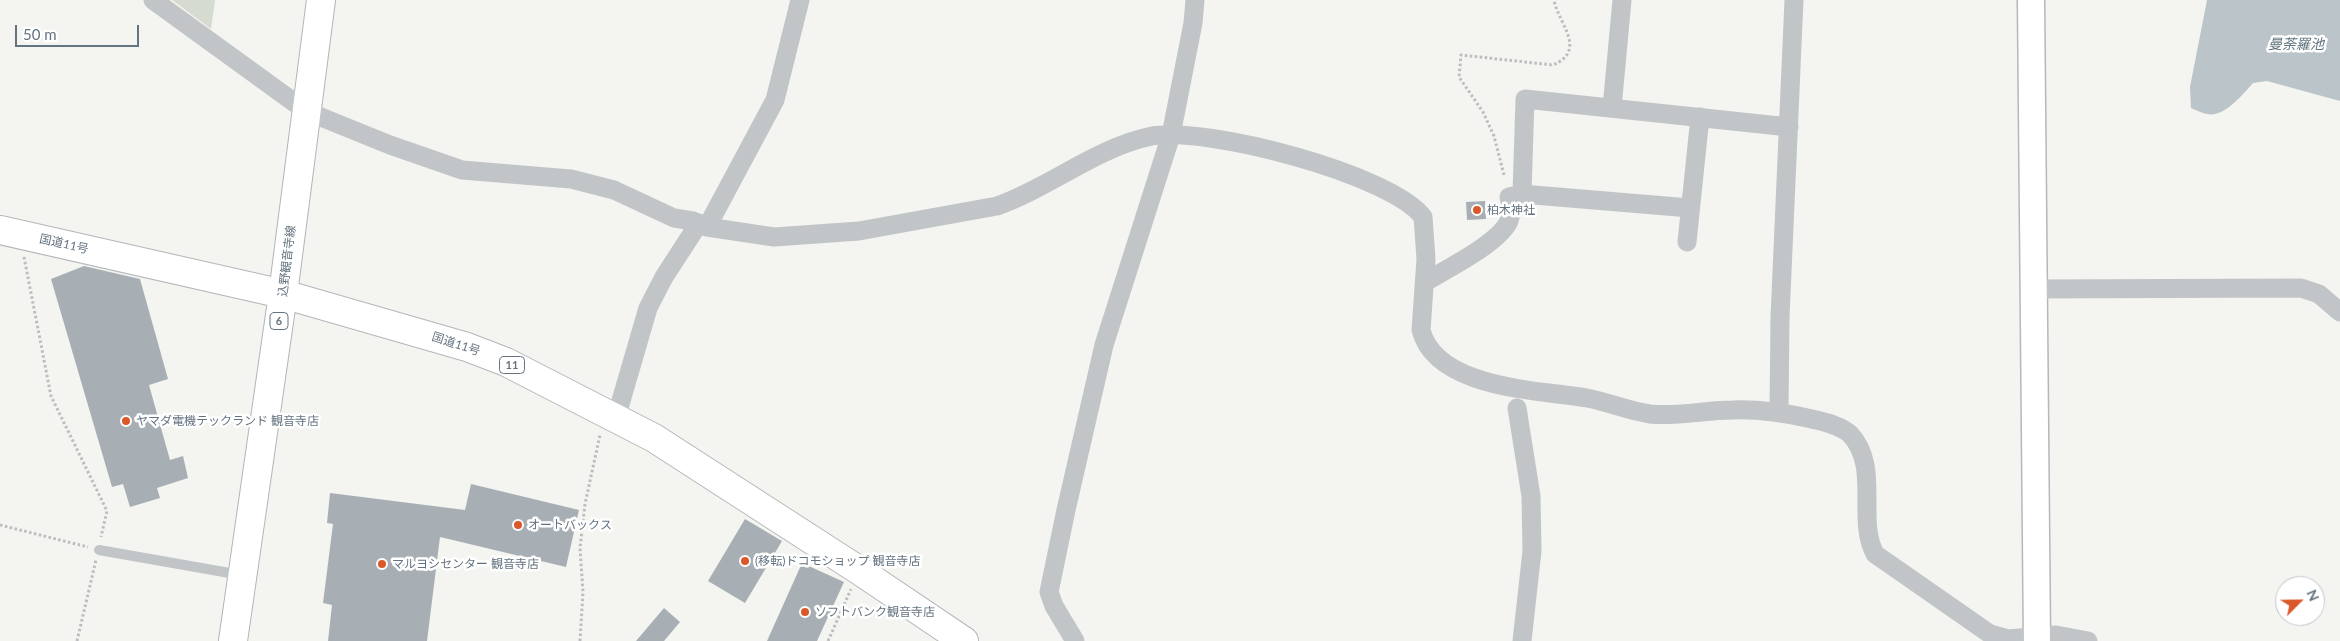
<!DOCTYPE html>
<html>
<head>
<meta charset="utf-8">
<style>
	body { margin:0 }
	#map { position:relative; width:2340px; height:641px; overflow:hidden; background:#f4f4f0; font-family:Lato,sans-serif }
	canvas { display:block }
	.north { position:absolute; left:2275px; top:576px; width:50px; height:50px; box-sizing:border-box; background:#fff; border:1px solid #c1c7cc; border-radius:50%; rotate:67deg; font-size:14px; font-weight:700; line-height:20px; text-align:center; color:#647380 }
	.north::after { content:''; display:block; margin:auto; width:18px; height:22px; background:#da582a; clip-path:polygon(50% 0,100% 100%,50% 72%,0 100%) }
	.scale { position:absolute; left:15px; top:25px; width:124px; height:22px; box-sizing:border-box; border:2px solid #647380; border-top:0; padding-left:6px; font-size:15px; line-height:18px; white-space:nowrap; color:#647380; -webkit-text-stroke:4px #fff; paint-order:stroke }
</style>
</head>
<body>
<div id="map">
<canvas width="2340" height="641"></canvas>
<div class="north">N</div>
<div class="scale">50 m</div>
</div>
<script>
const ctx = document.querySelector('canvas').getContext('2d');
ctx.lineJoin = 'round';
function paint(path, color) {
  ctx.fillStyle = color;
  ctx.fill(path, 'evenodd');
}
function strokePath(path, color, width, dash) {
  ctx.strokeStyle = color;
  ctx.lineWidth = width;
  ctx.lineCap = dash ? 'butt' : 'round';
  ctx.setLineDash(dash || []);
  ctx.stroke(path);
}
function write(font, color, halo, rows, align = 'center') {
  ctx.font = font + ' Lato,"Noto Sans JP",sans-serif';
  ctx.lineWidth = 5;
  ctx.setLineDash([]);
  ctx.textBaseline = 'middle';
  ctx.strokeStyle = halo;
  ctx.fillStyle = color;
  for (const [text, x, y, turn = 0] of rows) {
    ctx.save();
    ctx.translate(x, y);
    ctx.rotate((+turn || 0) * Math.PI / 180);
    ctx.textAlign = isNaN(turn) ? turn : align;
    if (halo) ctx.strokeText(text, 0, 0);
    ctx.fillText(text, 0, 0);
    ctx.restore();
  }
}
paint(new Path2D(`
	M172 0H215L211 29Z`), '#d5dbd1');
paint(new Path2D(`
	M2207 0H2340V101L2267 81 2253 83C2243 94 2224 118 2207 114 2202 113 2196 110 2191 108L2190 87Z`), '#bbc4c8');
paint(new Path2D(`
	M1485 201 1486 219 1467 220 1466 202Z
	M84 266 140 279 168 379 149 385 170 460 183 456 188 478 157 488 160 498 130 507 123 484 112 487 51 279Z
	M471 484 579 510 566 567 440 537 427 641H328L332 605 323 603 333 524 327 523 330 493 465 510Z
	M745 519 782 541 745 603 708 581Z
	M802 563 844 582 817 641H767Z
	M664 608 680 622 664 641H636Z`), '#a8afb4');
const secondary = new Path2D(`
	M2031 0 2037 641`);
const primary = new Path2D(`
	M233 641 283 294 321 0`);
const highway = new Path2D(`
	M0 230 283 294 467 347 506 362 654 438 860 571 964 641`);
strokePath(secondary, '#b4b8bc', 29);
strokePath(primary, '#b2b6ba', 30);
strokePath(highway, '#b4b7ba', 30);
strokePath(new Path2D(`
	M1504 175 1494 136 1483 112 1459 77 1461 55 1553 65C1588 50 1558 23 1554 0
	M24 257 51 396 107 511 101 537
	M0 525 88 547
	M77 641 96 560
	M580 641 583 592 580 548 585 504 600 435
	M828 641 851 589`), '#bbbdbf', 3, [2.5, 2.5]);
strokePath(new Path2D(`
	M99 550 241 575`), '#c2c5c8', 10);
strokePath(new Path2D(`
	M153 0 306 111 390 145 462 170 571 179 614 190 674 218 693 221 707 227 774 237 859 231 997 206C1049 188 1097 147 1152 136 1205 126 1391 174 1423 217L1426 259 1421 330C1436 389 1540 390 1587 398 1608 402 1629 411 1650 414 1675 417 1707 410 1733 410 1760 409 1785 413 1812 419 1824 422 1840 425 1850 434 1881 467 1856 519 1875 554L1990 634 2008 639 2056 635 2088 641
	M1612 108 1622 0
	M1690 208 1522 194 1525 99 1789 127
	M707 227 775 100 800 0
	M1687 242 1700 117
	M1425 282C1447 269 1499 243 1509 221 1512 214 1511 205 1509 197L1522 194
	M2033 289 2301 288 2319 294 2340 312
	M1517 408 1531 496 1532 551 1522 641
	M1779 412 1780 317 1794 0
	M616 418 648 308 664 277 699 223
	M1075 641 1054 606 1049 592 1066 510 1104 345 1171 135 1193 23 1195 0`), '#c2c5c8', 19);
strokePath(secondary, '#fff', 26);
strokePath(primary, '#fff', 28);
strokePath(highway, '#fff', 28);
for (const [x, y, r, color] of [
	[1477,210,5,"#da582a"],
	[126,421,5,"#da582a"],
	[518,525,5,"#da582a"],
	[745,561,5,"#da582a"],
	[382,564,5,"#da582a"],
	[805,612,5,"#da582a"]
]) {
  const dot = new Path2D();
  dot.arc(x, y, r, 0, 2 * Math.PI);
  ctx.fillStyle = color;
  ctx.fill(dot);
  strokePath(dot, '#fff', 2);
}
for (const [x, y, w] of [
	[279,321,18],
	[512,365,25]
]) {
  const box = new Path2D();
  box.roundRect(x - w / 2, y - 8.5, w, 17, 4);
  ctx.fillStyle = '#fff';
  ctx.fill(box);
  strokePath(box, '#647380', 1);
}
write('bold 11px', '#647380', null, [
	["6",279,321],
	["11",512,365]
]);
write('12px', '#647380', '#fff', [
	["柏木神社",1487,210],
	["ヤマダ電機テックランド 観音寺店",136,421],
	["オートバックス",528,525],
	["(移転)ドコモショップ 観音寺店",755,561],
	["マルヨシセンター 観音寺店",392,564],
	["ソフトバンク観音寺店",815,612]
], 'left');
write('12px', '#647380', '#fff', [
	["国道11号",64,244,13],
	["込野観音寺線",287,261,-83],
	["国道11号",456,344,18]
]);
write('italic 14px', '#60747d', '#fff', [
	["曼荼羅池",2296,44]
]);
</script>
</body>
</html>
